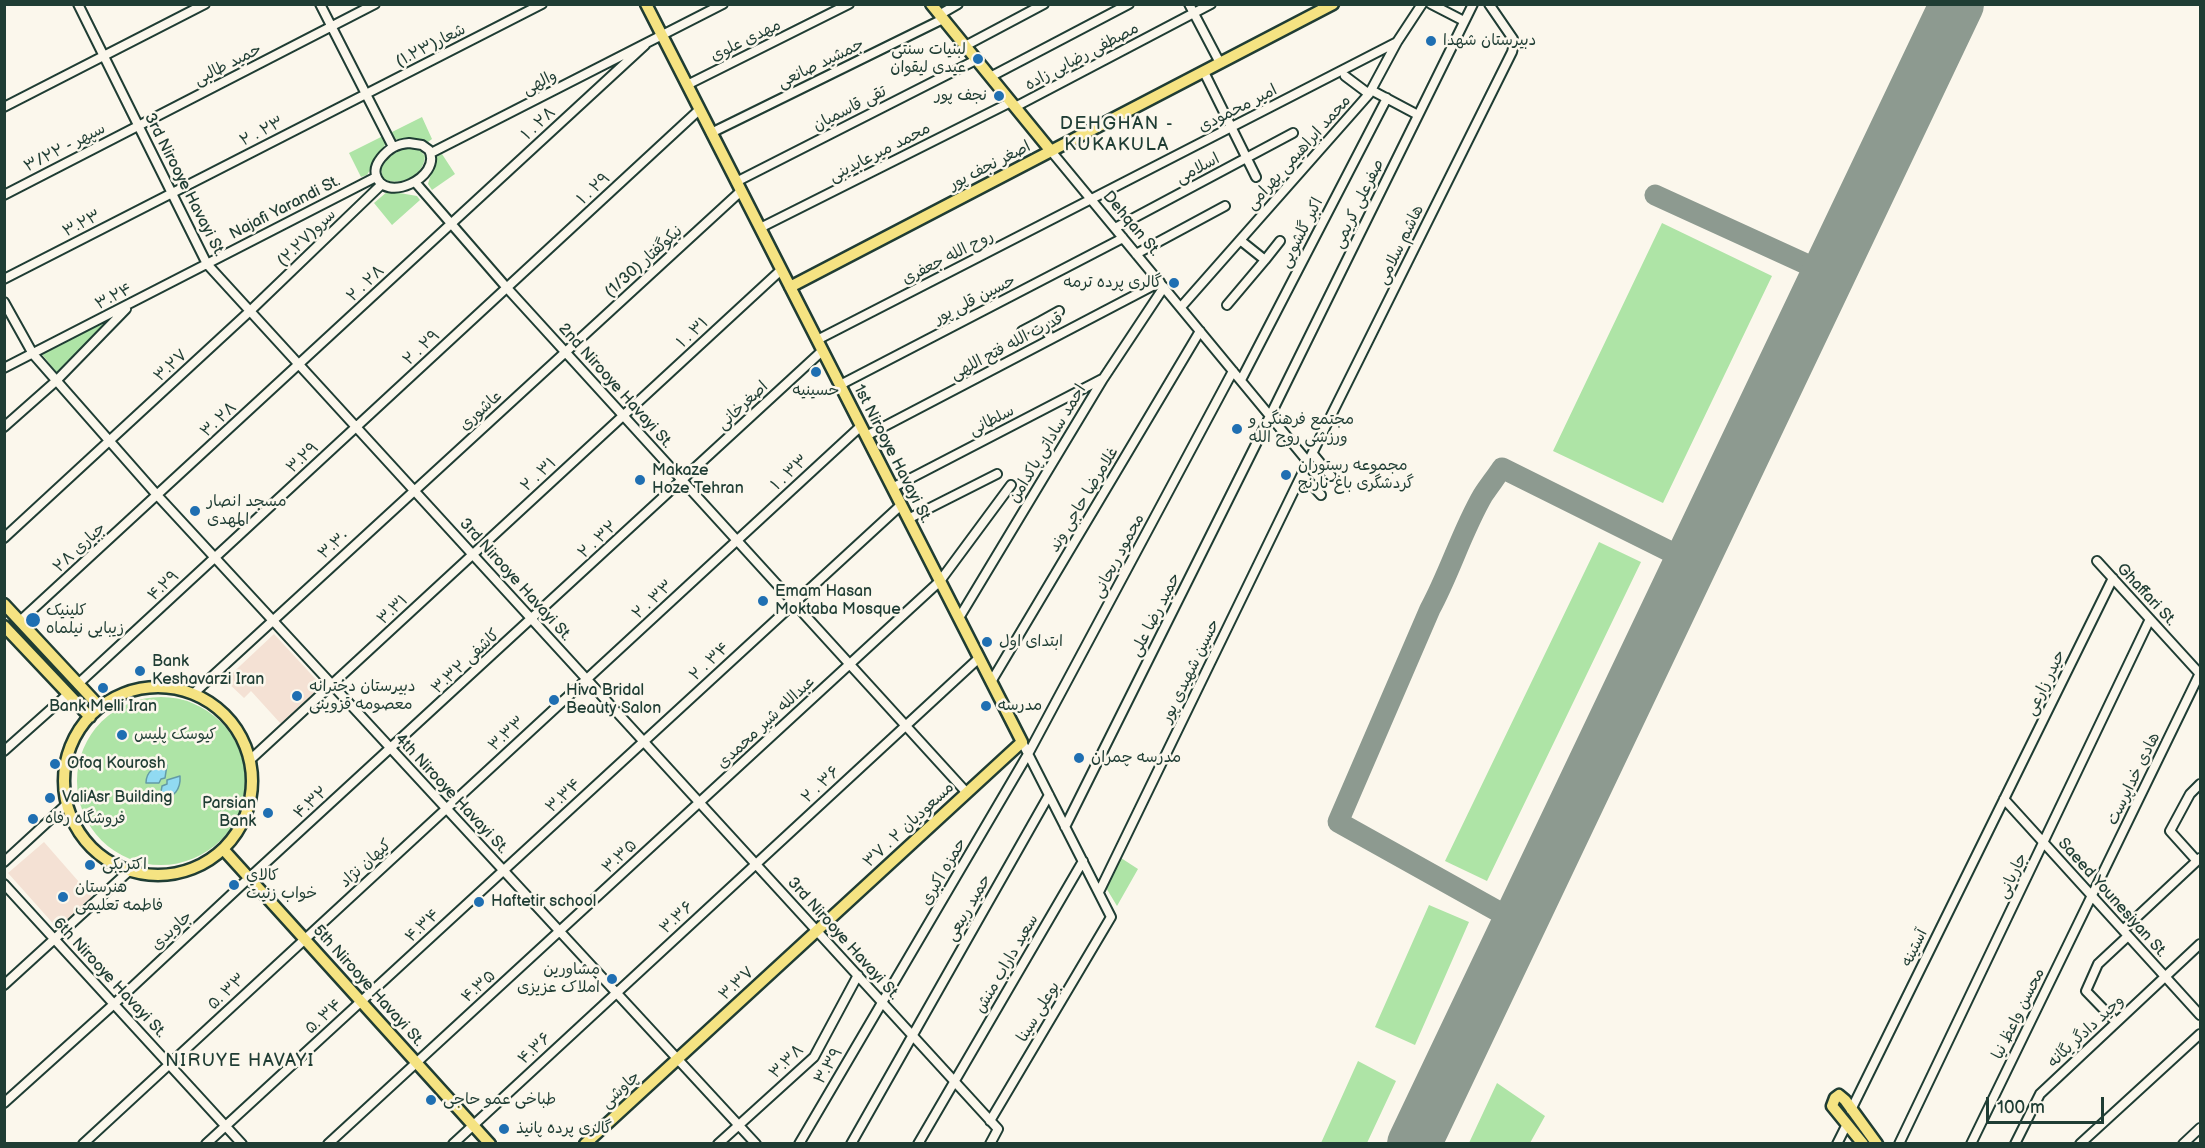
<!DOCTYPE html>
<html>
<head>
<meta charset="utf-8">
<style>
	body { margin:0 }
	#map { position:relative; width:2205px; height:1148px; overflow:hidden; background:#fbf7ec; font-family:"Balsamiq Sans",sans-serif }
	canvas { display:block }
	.frame { position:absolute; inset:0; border:6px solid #1f3d34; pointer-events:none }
	.scale { position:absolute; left:1986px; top:1097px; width:118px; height:27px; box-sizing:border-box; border:3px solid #1f3d34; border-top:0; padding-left:8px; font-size:18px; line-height:21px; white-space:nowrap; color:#1f3d34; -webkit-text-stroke:4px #fbf7ec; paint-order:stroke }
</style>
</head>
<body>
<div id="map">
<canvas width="2205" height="1148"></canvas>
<div class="frame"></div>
<div class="scale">100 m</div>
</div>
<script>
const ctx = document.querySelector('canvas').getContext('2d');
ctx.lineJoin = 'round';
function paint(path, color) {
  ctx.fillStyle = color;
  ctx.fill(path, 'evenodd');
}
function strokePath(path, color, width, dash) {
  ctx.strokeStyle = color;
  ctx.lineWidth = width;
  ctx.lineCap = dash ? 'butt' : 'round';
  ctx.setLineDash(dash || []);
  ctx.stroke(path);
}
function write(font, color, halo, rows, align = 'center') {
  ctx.font = font + ' "Balsamiq Sans","Playpen Sans Arabic",sans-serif';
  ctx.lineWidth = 5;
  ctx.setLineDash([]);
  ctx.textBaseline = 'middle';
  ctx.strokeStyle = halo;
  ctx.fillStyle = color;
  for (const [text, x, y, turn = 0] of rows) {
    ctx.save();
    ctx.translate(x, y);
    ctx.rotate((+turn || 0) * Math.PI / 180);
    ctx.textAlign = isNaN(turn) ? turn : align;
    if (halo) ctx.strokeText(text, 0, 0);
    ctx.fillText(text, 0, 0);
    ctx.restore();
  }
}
paint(new Path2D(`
	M274 634 322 686 281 724 251 691 244 698 225 680Z
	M44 842 93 898 58 929 8 873Z`), '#f4e1d4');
paint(new Path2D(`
	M422 117 432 139 428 142 395 139 392 132Z
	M383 136 386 143 367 175 361 177 349 153Z
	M411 148 420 150 425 156C424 176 400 187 383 179L381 169C387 156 397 150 411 148Z
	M442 154 455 174 432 190 428 184 436 157Z
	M388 191 417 196 420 200 392 225 374 203Z
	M1662 223 1772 276 1663 503 1553 451Z
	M118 313 57 373 41 353Z
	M1599 542 1641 562 1487 881 1445 861Z
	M77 781a84 84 0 1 1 168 0a84 84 0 1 1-168 0Z
	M1121 858 1138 869 1117 906 1105 886Z
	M1429 905 1469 922 1415 1045 1375 1027Z
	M1358 1061 1396 1081 1367 1143H1321Z
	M1497 1083 1545 1116 1530 1143H1469Z`), '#aee4a6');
const water = new Path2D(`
	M167 765 165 778 161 779 159 783H146C146 771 156 765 167 765Z
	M180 776C181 789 174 799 160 798L162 786 167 784V780Z`);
paint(water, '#91daf2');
strokePath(water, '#639ba6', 1.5);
strokePath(new Path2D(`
	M1655 195 1828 274
	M1519 923 1338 822 1430 609C1450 572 1462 531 1483 495 1489 486 1496 477 1502 468L1691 562`), '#8d9a90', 21);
strokePath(new Path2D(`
	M1414 1144 1957 4`), '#8d9a90', 54);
const minor = new Path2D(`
	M78 4 207 264 998 1129 990 1144
	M320 4 393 147
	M1189 4 1220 63
	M1431 4 1464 21
	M939 15 958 4
	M965 46 1044 4
	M1204 72 1256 177
	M1345 76 1369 94
	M990 77 1129 4
	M687 85 849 4
	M1371 90 1418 115
	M4 107 205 4
	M1015 107 1211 4
	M711 133 943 19
	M409 143 422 145 429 150C443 178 383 204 376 175 374 168 377 163 381 158 389 148 397 144 409 143Z
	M1051 151 1308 462
	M431 153 723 4
	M415 182 507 288 967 793
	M736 182 976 60
	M4 195 375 4
	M760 228 1011 102
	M1115 228 1293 133
	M1136 254 1225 206
	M1265 260 1280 241
	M4 279 542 4
	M4 302 33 354 157 495 756 1144
	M1227 305 1265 260 1240 240
	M1181 307 1369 94 1397 42 1422 4
	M1041 321 1059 311
	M1022 331 1041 321 1051 339
	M817 340 1397 42
	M4 368 376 177
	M1241 380 1387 98
	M840 385 1123 238
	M4 427 56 381 126 309
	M866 436 1160 282
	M1313 454 1331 476
	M1302 474 1321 495
	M892 488 1102 379
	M908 519 997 474
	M4 538 250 311 382 184
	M2097 561 2200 674
	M959 618 1103 379 1164 287
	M20 621 645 45
	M991 682 1200 331
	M78 684 699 110
	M193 694 741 191
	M4 751 68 694
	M250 760 781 270
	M2004 799 2200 1015
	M1065 827 1270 416 1473 4
	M2197 861 2170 831 2190 794 2200 784
	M4 862 67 804
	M4 884 242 1144
	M1099 892 1302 474 1512 52 1514 44 1513 39 1489 4
	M2123 930 2200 858
	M4 985 129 871
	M2116 1022 2086 991 2098 964 2128 936
	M4 1103 114 1004 249 878 822 351
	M1851 1110 2113 578
	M990 1121 1111 917 1022 742
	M83 1144 861 426
	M206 1144 901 505
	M328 1144 940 581 1011 485
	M453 1144 979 658
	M718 1144 814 1057 858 975
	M799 1144 1028 754 1233 371
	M851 1144 1049 795
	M918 1144 1083 861
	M1837 1144 1847 1124
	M1899 1144 2150 619
	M1971 1144 2200 673
	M2015 1144 2040 1094 2200 944
	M2080 1144 2200 1034
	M2183 1144 2200 1128`);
const major = new Path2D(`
	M931 4 1051 151
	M790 287 1333 4
	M4 604 100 707
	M4 626 90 717
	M64 781a94 94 0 1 1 188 0a94 94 0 1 1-188 0Z
	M223 849 490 1144
	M585 1144 1022 742 646 4
	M1863 1144 1832 1106 1835 1098 1839 1095 1845 1100 1877 1144`);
strokePath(minor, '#1f3d34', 12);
strokePath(major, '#1f3d34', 15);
strokePath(minor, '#fbf7ec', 8);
strokePath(major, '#f5e382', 10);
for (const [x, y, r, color] of [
	[1431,41,6,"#1f6fb2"],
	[978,59,6,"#1f6fb2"],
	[999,96,6,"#1f6fb2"],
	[1174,283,6,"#1f6fb2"],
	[816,372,6,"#1f6fb2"],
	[1237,429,6,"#1f6fb2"],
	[1286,475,6,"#1f6fb2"],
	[640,480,6,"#1f6fb2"],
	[195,511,6,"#1f6fb2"],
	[763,601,6,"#1f6fb2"],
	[33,620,8,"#1f6fb2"],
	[987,642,6,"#1f6fb2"],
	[140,671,6,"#1f6fb2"],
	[103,688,6,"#1f6fb2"],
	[297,696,6,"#1f6fb2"],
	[554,700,6,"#1f6fb2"],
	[986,706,6,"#1f6fb2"],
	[122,735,6,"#1f6fb2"],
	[1079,758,6,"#1f6fb2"],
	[55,764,6,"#1f6fb2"],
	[50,798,6,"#1f6fb2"],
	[268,813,6,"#1f6fb2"],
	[33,819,6,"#1f6fb2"],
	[90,865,6,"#1f6fb2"],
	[234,885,6,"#1f6fb2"],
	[63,897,6,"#1f6fb2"],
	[479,902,6,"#1f6fb2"],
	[612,979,6,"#1f6fb2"],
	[431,1100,6,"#1f6fb2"],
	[504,1129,6,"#1f6fb2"]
]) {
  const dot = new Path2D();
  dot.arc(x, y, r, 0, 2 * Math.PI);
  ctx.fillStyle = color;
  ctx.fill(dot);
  strokePath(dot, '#fbf7ec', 2);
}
write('16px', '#1f3d34', '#fbf7ec', [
	["مهدی علوی",746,41,-26],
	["شعار(۱.۲۳)",431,46,-27],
	["مصطفی رضایی زاده",1082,57,-28],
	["جمشید صانعی",821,64,-26],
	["حمید طالبی",228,65,-27],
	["والهی",540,83,-27],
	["تقی قاسمیان",850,109,-27],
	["امیر محمودی",1238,109,-27],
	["۱ . ۲۸",539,124,-43],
	["۲ . ۲۳",262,132,-27],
	["سپهر - ۳/۲۲",65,148,-27],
	["محمد میرعابدینی",880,153,-27],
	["محمد ابراهیمی بهرامی",1299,153,-48],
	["اصغر نجف پور",990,166,-27],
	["اسلامی",1198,169,-28],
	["3rd Nirooye Havayi St.",184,185,63],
	["۱ . ۲۹",594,189,-43],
	["صفرعلی کریمی",1359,204,-64],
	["Najafi Yarandi St.",285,208,-27],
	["۳.۲۳",82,224,-27],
	["Dehqan St.",1131,224,50],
	["اکبر گلشویی",1302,233,-63],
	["سرو(۲.۲۷)",307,238,-44],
	["هاشم سلامی",1401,245,-64],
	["روح الله جعفری",948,258,-27],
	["نیکوگفتار (1/30)",644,262,-42],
	["۲ . ۲۸",366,284,-43],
	["۳.۲۴",114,297,-27],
	["حسین قلی پور",975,300,-27],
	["۱ . ۳۱",693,333,-43],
	["قدرت الله فتح اللهی",1007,347,-28],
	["۲ . ۲۹",422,348,-43],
	["۳.۲۷",171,366,-43],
	["2nd Nirooye Havayi St.",615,386,48],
	["اصغرخانی",743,406,-43],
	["عاشوری",481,411,-42],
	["۳. ۲۸",219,420,-43],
	["سلطانی",992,421,-27],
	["احمد ساداتی پاکدامن",1048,444,-59],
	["1st Nirooye Havayi St.",892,454,63],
	["۳.۲۹",303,458,-43],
	["۱ . ۳۳",790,473,-43],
	["۲ . ۳۱",539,475,-43],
	["غلامرضا حاجی وند",1084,500,-59],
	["۲ . ۳۲",598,540,-43],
	["۳.۳۰",334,545,-42],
	["جباری ۲۸",80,548,-43],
	["محمود ریحانی",1119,556,-62],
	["3rd Nirooye Havayi St.",515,580,48],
	["۴.۲۹",164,586,-43],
	["Ghaffari St.",2146,595,47],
	["۲ . ۳۳",653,600,-43],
	["۳.۳۱",393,610,-43],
	["حمید رضا علی",1156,615,-63],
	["۳.۳۲ كاشفی",466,662,-43],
	["۲ . ۳۴",710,662,-43],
	["حسین شهیدی پور",1191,671,-64],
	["حیدر زارعی",2046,683,-64],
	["عبدالله شیر محمدی",766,723,-43],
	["۳.۳۳",507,734,-43],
	["هادی خداپرست",2134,779,-64],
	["۲ . ۳۶",821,785,-43],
	["4th Nirooye Havayi St.",451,794,47],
	["۳.۳۴",564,796,-43],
	["۴.۳۲",311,803,-42],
	["مسعودیان ۲ . ۳۷",909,825,-43],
	["۳.۳۵",620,857,-43],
	["کیهان نژاد",366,864,-42],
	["حمزه اکبری",944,872,-60],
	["جاریانی",2013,876,-64],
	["Saeed Younesiyan St.",2112,898,48],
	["حمید ربیعی",969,908,-60],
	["۳.۳۶",677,918,-43],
	["۴.۳۴",423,926,-43],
	["جاویدی",172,931,-43],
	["3rd Nirooye Havayi St.",843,939,48],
	["آستینه",1915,948,-64],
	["سعید داراب منش",1007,964,-60],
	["6th Nirooye Havayi St.",109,978,47],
	["۳.۳۷",737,984,-43],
	["5th Nirooye Havayi St.",368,986,48],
	["۴.۳۵",479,987,-42],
	["۵. ۳۳",227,992,-43],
	["بوعلی سینا",1039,1012,-59],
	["محسن واعظ نیا",2019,1014,-64],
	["۵. ۳۴",324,1017,-42],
	["وحید دادگر یگانه",2086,1032,-43],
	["۴.۳۶",535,1049,-43],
	["۳.۳۸",787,1062,-44],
	["۳.۳۹",829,1066,-59],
	["چاوشی",621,1090,-43]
]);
write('16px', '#1f3d34', '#fbf7ec', [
	["دبیرستان شهدا",1443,41],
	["لبنیات سنتی",966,50,"right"],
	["عیدی لیقوان",966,68,"right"],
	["نجف پور",987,96,"right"],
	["گالری پرده ترمه",1162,283,"right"],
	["حسینیه",816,391,"center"],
	["مجتمع فرهنگی و",1249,420],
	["ورزشی روح الله",1249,438],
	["مجموعه رستوران",1298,466],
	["گردشگری باغ نارنج",1298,484],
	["Makaze",652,471],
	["Hoze Tehran",652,489],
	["مسجد انصار",207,502],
	["المهدی",207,520],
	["Emam Hasan",775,592],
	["Moktaba Mosque",775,610],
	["کلینیک",46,611],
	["زیبایی نیلماه",46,629],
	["ابتدای اول",999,642],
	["Bank",152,662],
	["Keshavarzi Iran",152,680],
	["دبیرستان دخترانه",309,687],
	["معصومه قزوینی",309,705],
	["Hiva Bridal",566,691],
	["Beauty Salon",566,709],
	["مدرسه",998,706],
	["Bank Melli Iran",103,707,"center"],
	["کیوسک پلیس",134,735],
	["مدرسه چمران",1091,758],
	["Ofoq Kourosh",67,764],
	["ValiAsr Building",62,798],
	["Parsian",256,804,"right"],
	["Bank",256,822,"right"],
	["فروشگاه رفاه",45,819],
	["اکتریکی",102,865],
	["كالاي",246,876],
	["خواب زنيت",246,894],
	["هنرستان",75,888],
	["فاطمه تعلیمی",75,906],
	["Haftetir school",491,902],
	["مشاورین",600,970,"right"],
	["املاک عزیزی",600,988,"right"],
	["طباخی عمو حاجی",443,1100],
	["گالری پرده پانیذ",516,1129]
], 'left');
ctx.letterSpacing = '1.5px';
write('18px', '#1f3d34', '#fbf7ec', [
	["DEHGHAN -",1117,124],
	["KUKAKULA",1117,145],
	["NIRUYE HAVAYI",240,1061]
]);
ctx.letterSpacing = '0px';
</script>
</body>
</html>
